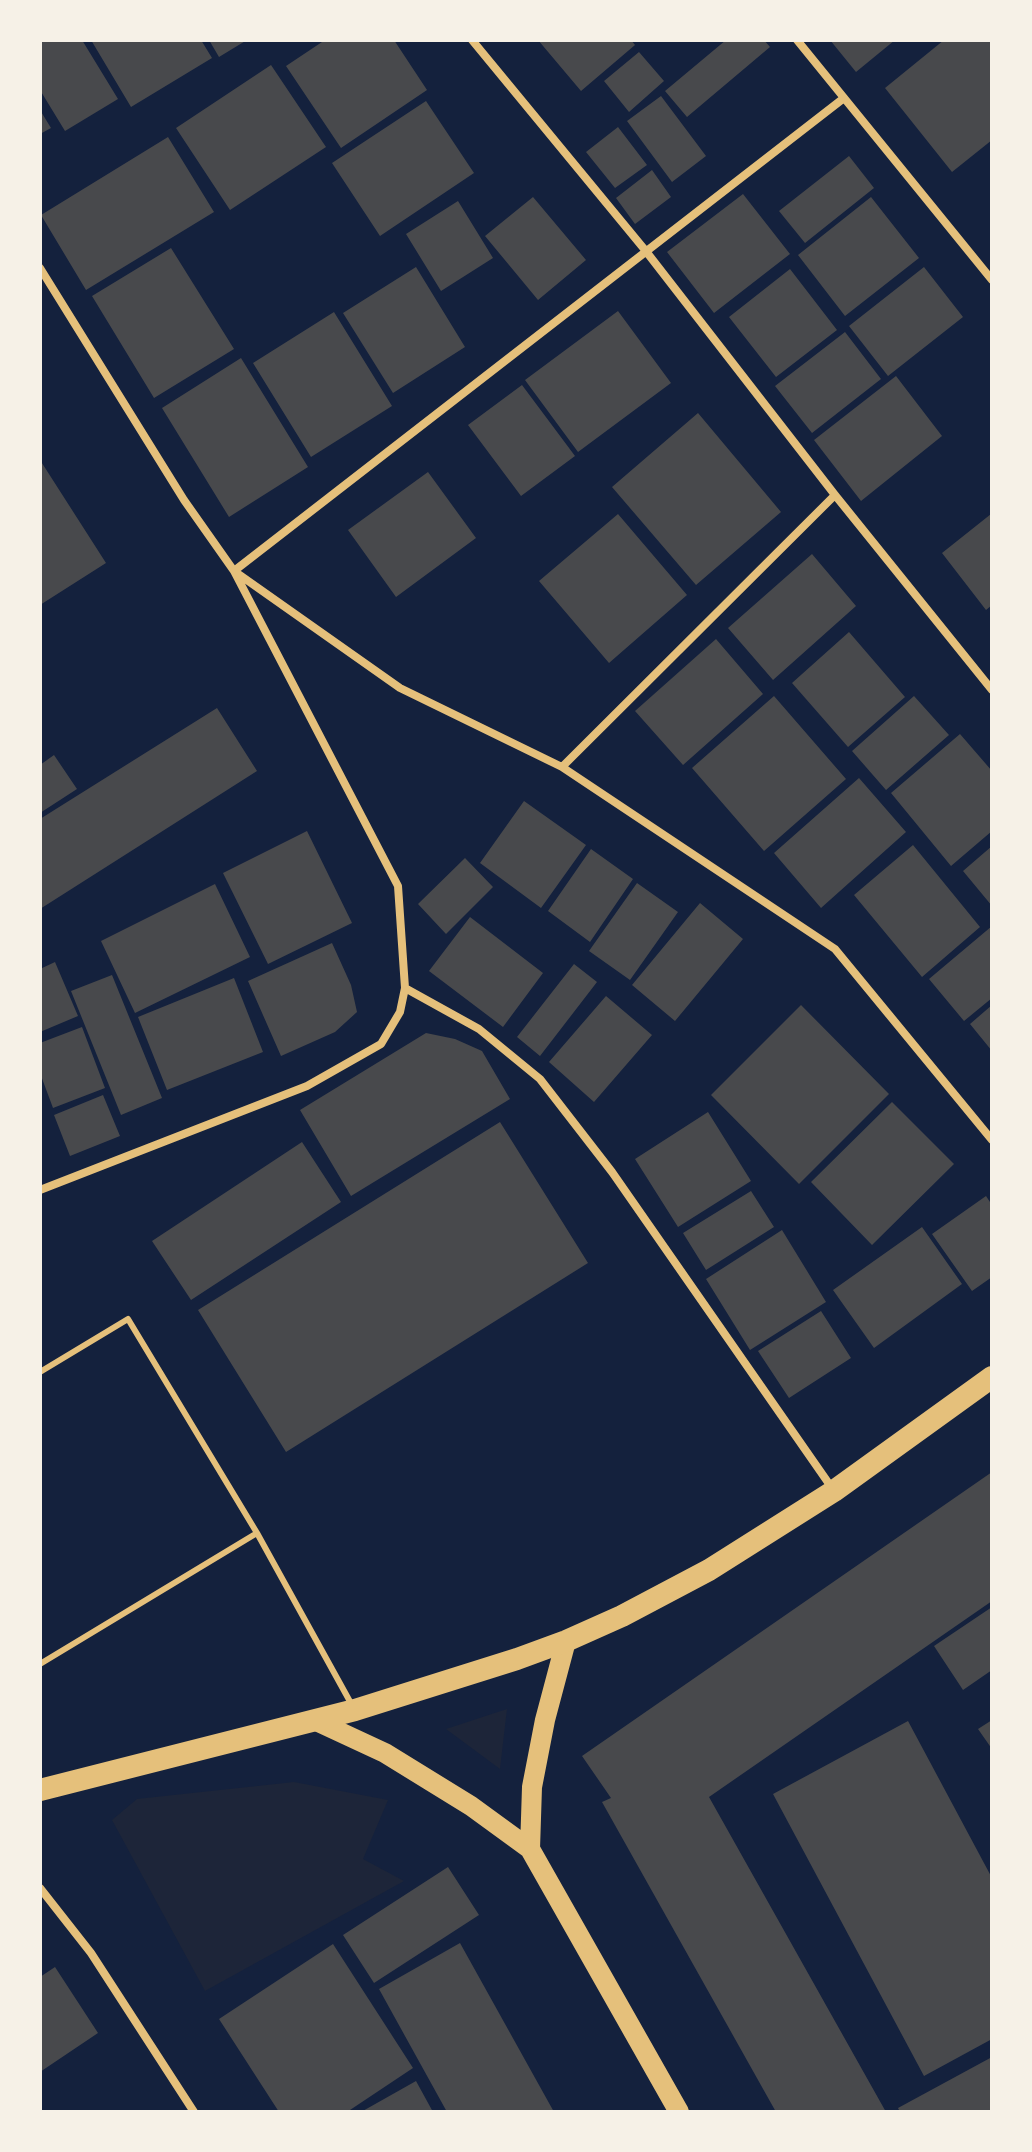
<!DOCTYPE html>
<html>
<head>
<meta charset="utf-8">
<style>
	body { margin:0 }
	#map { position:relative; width:1032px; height:2152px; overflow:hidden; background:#14213d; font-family:"Fira Sans Condensed",sans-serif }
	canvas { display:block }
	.frame { position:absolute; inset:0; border:42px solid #f6f1e7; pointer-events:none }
</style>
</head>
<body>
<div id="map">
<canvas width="1032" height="2152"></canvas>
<div class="frame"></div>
</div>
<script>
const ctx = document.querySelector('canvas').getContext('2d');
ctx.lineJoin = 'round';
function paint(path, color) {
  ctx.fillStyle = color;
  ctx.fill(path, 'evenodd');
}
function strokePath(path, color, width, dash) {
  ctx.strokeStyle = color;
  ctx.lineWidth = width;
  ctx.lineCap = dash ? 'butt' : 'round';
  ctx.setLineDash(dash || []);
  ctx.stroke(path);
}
paint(new Path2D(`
	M507 1709 500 1769 446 1729Z
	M294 1782 388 1800 363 1859 404 1881 205 1991 112 1820 137 1799Z`), '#1d2539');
paint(new Path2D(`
	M40 40H82L118 99 65 131 40 90Z
	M91 40H201L212 58 131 107Z
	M209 40H247L219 57Z
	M325 40H394L427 90 341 148 286 66Z
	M538 40H631L635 45 581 91Z
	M726 40H764L770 47 687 117 665 91Z
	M830 40H895L856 72Z
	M944 40H992V140L952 172 885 88Z
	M639 52 664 81 629 112 604 81Z
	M271 65 326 147 230 210 176 128Z
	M661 96 706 156 672 182 627 121Z
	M426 101 474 173 380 236 332 163Z
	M40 110 51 128 40 134Z
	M618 127 647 165 615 188 586 152Z
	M168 137 214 212 86 290 41 215Z
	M849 156 874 188 805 243 779 211Z
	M652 170 671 197 635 224 616 198Z
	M743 194 790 254 714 313 667 252Z
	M533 197 586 260 538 300 485 236Z
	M871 197 919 258 845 316 798 255Z
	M458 201 493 258 441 291 406 234Z
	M171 248 234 349 154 398 92 296Z
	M416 267 465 347 393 393 343 313Z
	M924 267 963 317 888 376 849 326Z
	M790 269 837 330 776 377 729 317Z
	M618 311 671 383 578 452 525 380Z
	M334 312 392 406 311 457 253 363Z
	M845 332 881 379 812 433 775 386Z
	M241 358 308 467 229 517 162 408Z
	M896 376 942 436 861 501 814 440Z
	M522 385 575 456 521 496 468 425Z
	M698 413 781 512 696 585 612 487Z
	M40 460 106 563 40 605Z
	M428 472 476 538 396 597 348 530Z
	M618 514 687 595 609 663 539 581Z
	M991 514 992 605 986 610 942 553Z
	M812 554 856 606 773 680 728 628Z
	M849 632 905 697 848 747 792 683Z
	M716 639 763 694 683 765 635 711Z
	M774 696 846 779 764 851 692 768Z
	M914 696 949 735 886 790 852 751Z
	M217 708 257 771 40 909V819Z
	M960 734 992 771V831L951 866 891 793Z
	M54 755 77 789 40 813V765Z
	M859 778 906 832 821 908 774 853Z
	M524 801 586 845 541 908 480 863Z
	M307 831 352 923 268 964 223 873Z
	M913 845 980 927 922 977 854 895Z
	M992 846V906L963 871Z
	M591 849 633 879 590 942 548 911Z
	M465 858 493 887 446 934 418 904Z
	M637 883 678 912 630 980 589 951Z
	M215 884 250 957 135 1013 101 941Z
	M700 903 743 939 675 1021 632 985Z
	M470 917 543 973 503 1027 429 971Z
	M992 926V998L964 1021 929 979Z
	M332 943 351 985 357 1012 335 1032 281 1056 248 981Z
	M55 962 78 1016 40 1032V969Z
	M574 964 597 982 540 1056 517 1037Z
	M112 975 162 1098 121 1115 71 991Z
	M234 978 263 1052 167 1090 138 1017Z
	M606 996 652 1035 594 1102 549 1062Z
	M801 1005 889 1094 799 1184 711 1095Z
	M992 1005V1051L970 1024Z
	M82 1027 105 1088 53 1108 40 1073V1043Z
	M426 1033 455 1039 482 1051 510 1099 351 1196 300 1110Z
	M103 1095 120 1136 70 1156 54 1115Z
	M892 1102 954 1164 872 1245 811 1182Z
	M708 1112 751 1181 678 1227 635 1159Z
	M500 1122 588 1263 286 1452 198 1310Z
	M302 1142 341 1202 191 1300 152 1241Z
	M751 1191 774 1227 706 1270 683 1233Z
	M986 1196 992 1205V1277L972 1291 932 1234Z
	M922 1227 962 1284 874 1348 833 1290Z
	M782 1230 826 1302 750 1350 706 1279Z
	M821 1311 851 1358 789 1398 758 1351Z
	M992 1472V1601L709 1797 886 2112H776L602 1802 611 1798 582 1756Z
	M992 1607V1670L963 1690 934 1646Z
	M992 1720V1749L978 1729Z
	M908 1721 992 1878V2039L924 2076 773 1794Z
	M448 1867 479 1915 374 1983 343 1935Z
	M460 1943 554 2112H447L379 1989Z
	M333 1944 413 2068 347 2112H279L219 2019Z
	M55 1967 98 2033 40 2072V1977Z
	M992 2057V2112H900L898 2108Z
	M416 2081 433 2112H361Z`), '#48494c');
strokePath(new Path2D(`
	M40 1372 128 1319 257 1533 353 1707
	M40 1664 257 1533`), '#e5c07b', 6);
strokePath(new Path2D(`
	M472 40 645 250 835 495 992 690
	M797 40 992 280
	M844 98 234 571 400 688 562 767 835 949 992 1140
	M40 268 184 500 234 571 398 886 405 988 479 1029 540 1079 612 1172 834 1491
	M562 767 835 495
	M40 1190 307 1086 381 1044 400 1012 405 988
	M40 1888 91 1953 194 2112`), '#e5c07b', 8);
strokePath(new Path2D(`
	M314 1720 385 1753 471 1806 530 1849 679 2112
	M530 1849 532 1787 545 1720 566 1641`), '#e5c07b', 20);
strokePath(new Path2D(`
	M40 1790 355 1710 517 1659 566 1641 622 1616 709 1570 834 1491 992 1377`), '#e5c07b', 22);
</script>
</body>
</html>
